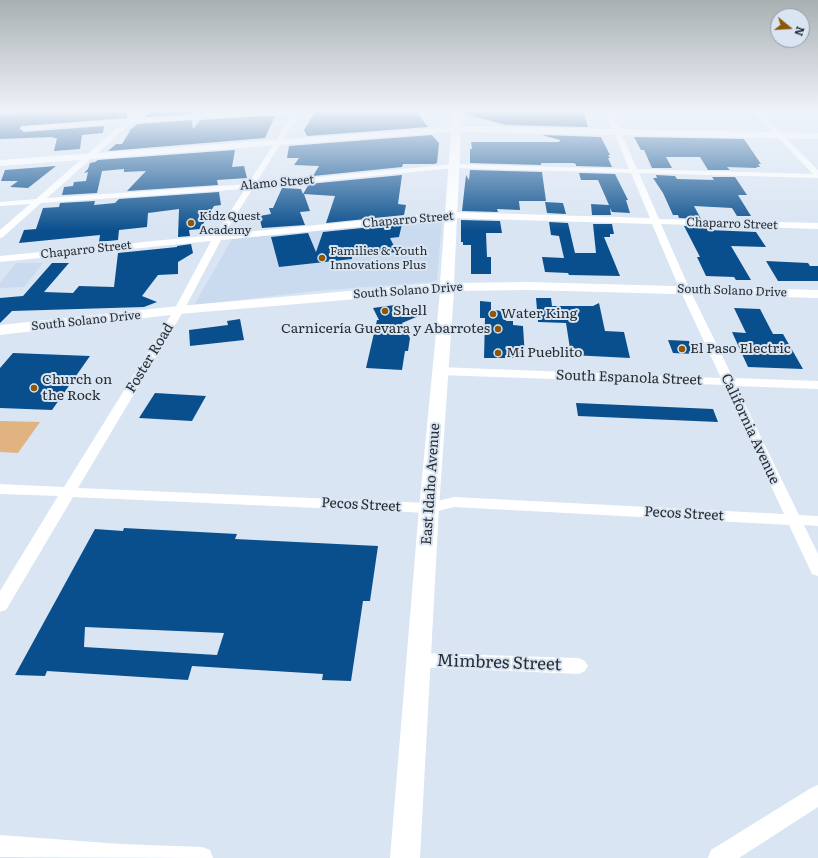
<!DOCTYPE html>
<html>
<head>
<meta charset="utf-8">
<style>
	body { margin:0 }
	#map { position:relative; width:818px; height:858px; overflow:hidden; background:#d9e5f3; font-family:Literata,serif }
	canvas { display:block }
	.north { position:absolute; left:770px; top:8px; width:40px; height:40px; box-sizing:border-box; background:#d9e5f3; border:1px solid #929ba6; border-radius:50%; rotate:108deg; font-size:11px; font-weight:700; line-height:16px; text-align:center; color:#282d32 }
	.north::after { content:''; display:block; margin:auto; width:14px; height:18px; background:#8c5706; clip-path:polygon(50% 0,100% 100%,50% 72%,0 100%) }
</style>
</head>
<body>
<div id="map">
<canvas width="818" height="858"></canvas>
<div class="north">N</div>
</div>
<script>
const ctx = document.querySelector('canvas').getContext('2d');
ctx.lineJoin = 'round';
function paint(path, color) {
  ctx.fillStyle = color;
  ctx.fill(path, 'evenodd');
}
function strokePath(path, color, width, dash) {
  ctx.strokeStyle = color;
  ctx.lineWidth = width;
  ctx.lineCap = dash ? 'butt' : 'round';
  ctx.setLineDash(dash || []);
  ctx.stroke(path);
}
function write(font, color, halo, rows, align = 'center') {
  ctx.font = font + ' Literata,serif';
  ctx.lineWidth = 4;
  ctx.setLineDash([]);
  ctx.textBaseline = 'middle';
  ctx.strokeStyle = halo;
  ctx.fillStyle = color;
  for (const [text, x, y, turn = 0] of rows) {
    ctx.save();
    ctx.translate(x, y);
    ctx.rotate((+turn || 0) * Math.PI / 180);
    ctx.textAlign = isNaN(turn) ? turn : align;
    if (halo) ctx.strokeText(text, 0, 0);
    ctx.fillText(text, 0, 0);
    ctx.restore();
  }
}
paint(new Path2D(`
	M615 111H742L757 115 759 119 617 115Z
	M437 220 442 221 437 280 431 282 315 291 194 305 232 239Z
	M16 263H43L24 287 0 288V283Z`), '#cadbef');
paint(new Path2D(`
	M0 421 40 422 18 453 0 452Z`), '#e1b381');
paint(new Path2D(`
	M43 111H127V118L22 126 20 127V129L24 132 104 126 103 133 82 135 80 149 54 151 57 138H53V137L0 139V115Z
	M152 111H191L192 114 145 117Z
	M323 111H416L428 127 307 136 304 130 312 117 316 112Z
	M465 111H583L588 127 506 125 465 114Z
	M260 116H275L265 138 108 151 116 144H122L130 131H129L137 124 192 120 193 129 200 120Z
	M432 135 439 143 437 163 434 164H403L402 167 313 176 319 166 294 165 299 158H287L289 146Z
	M542 135 601 137 610 155H608L610 158H608L612 167 576 166V164L573 163H541V165L470 163V149H472L471 142H559L560 140Z
	M634 137 744 139 761 164H758L760 167H756L757 168 727 167 730 170H708L700 157H666L672 168H652L644 150H641Z
	M235 150 232 167 244 166 247 178 217 180 218 185 127 191 146 171 124 172V169L102 171 97 193 62 195 64 187 73 186 74 182 86 181 88 172 84 173 88 169 90 163 95 162 98 160Z
	M56 166 28 188 10 187 18 181H1L5 170Z
	M470 170 542 172 546 201H519L520 210 497 209 498 212 462 211 466 175 469 180Z
	M579 173 615 174 628 200H626L630 213 612 212 610 208 611 215H592L591 204 609 205 598 180H581Z
	M402 175 398 204 406 205 404 215 326 223 335 196 304 194 310 211 300 212 305 225 262 228 259 216 271 214 269 208H273L282 188 301 189 303 194 309 184Z
	M656 175 675 176 677 179 714 180 712 177H735L747 195H738L751 216H737L732 208 694 206 701 219 679 218 678 215H673L663 193 653 178H657Z
	M219 192 221 205 214 206 200 229 189 230 190 236 178 237 179 209 148 213 147 227 119 230 118 240 99 242 100 235 19 243 24 230 36 229 43 208 59 207 60 203 95 201 94 205 115 203 119 199Z
	M545 202 563 203 566 214 547 213Z
	M461 220 500 221 502 233H486L487 257H491V274H471V245H463V242H461Z
	M549 222 568 223 575 253H596L593 224H612L614 234H610V237H604L620 276 569 275 568 273 545 272 542 257 564 258 559 236 551 235Z
	M402 224 399 237 390 238 397 252 352 257V259L279 267 271 237 308 233 316 252 323 232Z
	M684 226 706 227 708 230 756 232 766 247 731 246 751 280H736L734 277 706 276 697 257H700Z
	M191 244 193 253 178 262V274L158 275 142 296 157 302 144 307 12 311 0 323V298L23 296 52 263H69L44 292 73 293 79 286 114 287 118 253 177 247V246Z
	M766 261 808 263 810 266H818V281H778Z
	M536 298H551L552 306H593L599 303 605 331 624 332 630 358 571 355 566 323 538 322Z
	M480 301 491 302V310L505 311 506 321H513V325L523 326 525 358H484L485 318H480Z
	M402 304 421 315 402 323 410 338 408 351H405L402 370 366 368 377 320H379L373 308Z
	M734 308 760 309 773 334H783L803 369 748 367 732 332 746 333Z
	M240 319 244 340 190 346 189 330 228 325 227 321Z
	M668 340 689 341 694 354 673 353Z
	M13 353 90 356 52 410 0 408V368Z
	M155 393 206 396 192 421 139 418Z
	M576 403 713 409 718 422 578 416Z
	M124 528 237 534 235 539 378 546 370 601H363L351 681 322 680 323 674 192 666 188 680 47 671 45 676 15 675 95 529 123 531ZM85 627 224 633 217 655 84 647Z`), '#0a4f8d');
paint(new Path2D(`
	M138 111H144L136 119 260 111H287L284 113 131 123 47 198 248 184 295 111H301L256 183 453 164 629 169 605 111H611L637 169 813 174 757 116 744 111H752L761 114 818 170V178L639 173 659 219 818 223V229L661 224 690 290 733 378 818 381V389L736 386 799 515 818 516V526L804 525 818 554V576L812 574 789 525 454 507 429 513 73 497 6 610 0 612V591L58 496 0 494V484L64 487 174 310 211 241 0 262V256L215 235 245 189 41 203 3 237 0 238V230L30 204 0 206V202L36 199 123 123 24 130 21 128 22 127 128 119ZM453 168 631 173 650 218 451 212 224 234 253 188ZM451 218 652 224 680 290 721 378 439 367 435 369 433 371 435 373 439 375 724 385 784 514 454 497 429 503 78 488 184 310 221 240Z
	M419 653 579 658 585 661 588 666 585 671 579 674 419 667 413 665 410 660 413 655Z
	M818 785V807L739 858H708L711 850 811 788Z
	M0 835 121 844 202 847 210 850 213 858 0 857Z`), '#fff');
paint(new Path2D(`
	M454 111H462L461 126 818 133V139L461 132 454 283 528 282 818 290V298L528 290 454 291 439 508 420 858H390L419 508 440 292 179 314 0 335V325L179 306 440 283 451 132 0 166V160L452 127Z`), '#fff');
const sky = ctx.createLinearGradient(0, 0, 0, 231);
sky.addColorStop(0, '#a9b0b1');
sky.addColorStop(0.48, '#eef3fa');
sky.addColorStop(1, '#eef3fa00');
ctx.fillStyle = sky;
ctx.fillRect(0, 0, 818, 231);
for (const [x, y, r, color] of [
	[191,223,4,"#8c5706"],
	[322,258,4,"#8c5706"],
	[385,311,4,"#8c5706"],
	[493,314,4,"#8c5706"],
	[498,329,4,"#8c5706"],
	[682,349,4,"#8c5706"],
	[498,353,4,"#8c5706"],
	[34,388,4,"#8c5706"]
]) {
  const dot = new Path2D();
  dot.arc(x, y, r, 0, 2 * Math.PI);
  ctx.fillStyle = color;
  ctx.fill(dot);
  strokePath(dot, '#d9e5f3', 1.5);
}
write('12px', '#282d32', '#d9e5f3', [
	["Alamo Street",277,183,-5],
	["Chaparro Street",408,220,-5],
	["Chaparro Street",732,224,2],
	["Chaparro Street",86,250,-6],
	["South Solano Drive",408,291,-4],
	["South Solano Drive",732,291,2],
	["South Solano Drive",86,321,-6]
]);
write('12px', '#282d32', '#d9e5f3', [
	["Kidz Quest",199,216],
	["Academy",199,230],
	["Families & Youth",330,251],
	["Innovations Plus",330,265]
], 'left');
write('14px', '#282d32', '#d9e5f3', [
	["Shell",393,311],
	["Water King",501,314],
	["Carnicería Guevara y Abarrotes",490,329,"right"],
	["El Paso Electric",690,349],
	["Mi Pueblito",506,353],
	["Church on",42,380],
	["the Rock",42,396]
], 'left');
write('14px', '#282d32', '#d9e5f3', [
	["Foster Road",150,358,-59],
	["South Espanola Street",629,378,2],
	["California Avenue",750,429,65],
	["East Idaho Avenue",431,484,-86],
	["Pecos Street",361,505,3],
	["Pecos Street",684,514,3]
]);
write('17px', '#282d32', '#d9e5f3', [
	["Mimbres Street",499,663,2]
]);
</script>
</body>
</html>
